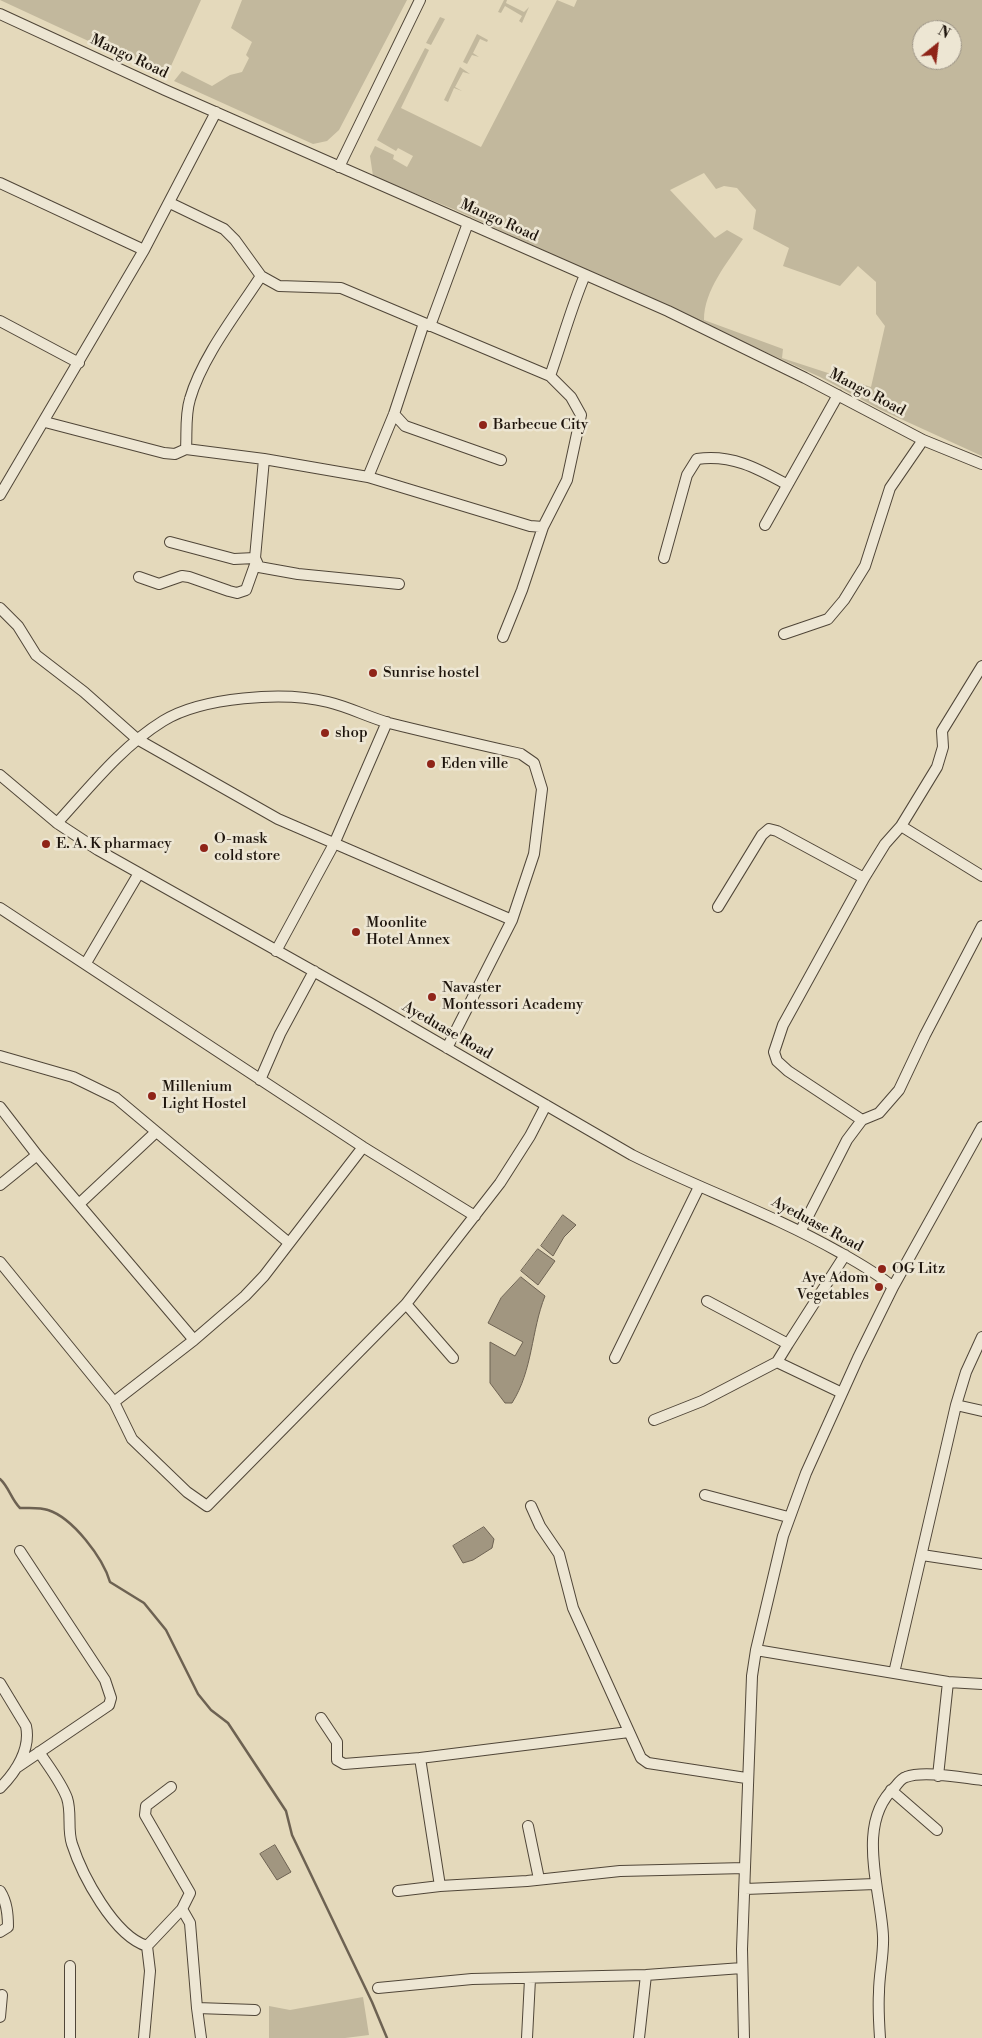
<!DOCTYPE html>
<html>
<head>
<meta charset="utf-8">
<style>
	body { margin:0 }
	#map { position:relative; width:982px; height:2038px; overflow:hidden; background:#e4d9bb; font-family:"Libre Bodoni",serif }
	canvas { display:block }
	.north { position:absolute; left:912px; top:20px; width:50px; height:50px; box-sizing:border-box; background:#ede6d3; border:1px solid #9a9284; border-radius:50%; rotate:29deg; font-size:14px; font-weight:700; line-height:20px; text-align:center; color:#1e150d }
	.north::after { content:''; display:block; margin:auto; width:18px; height:22px; background:#8f2418; clip-path:polygon(50% 0,100% 100%,50% 72%,0 100%) }
</style>
</head>
<body>
<div id="map">
<canvas width="982" height="2038"></canvas>
<div class="north">N</div>
</div>
<script>
const ctx = document.querySelector('canvas').getContext('2d');
ctx.lineJoin = 'round';
function paint(path, color) {
  ctx.fillStyle = color;
  ctx.fill(path, 'evenodd');
}
function strokePath(path, color, width, dash) {
  ctx.strokeStyle = color;
  ctx.lineWidth = width;
  ctx.lineCap = dash ? 'butt' : 'round';
  ctx.setLineDash(dash || []);
  ctx.stroke(path);
}
function write(font, color, halo, rows, align = 'center') {
  ctx.font = font + ' "Libre Bodoni",serif';
  ctx.lineWidth = 5;
  ctx.setLineDash([]);
  ctx.textBaseline = 'middle';
  ctx.strokeStyle = halo;
  ctx.fillStyle = color;
  for (const [text, x, y, turn = 0] of rows) {
    ctx.save();
    ctx.translate(x, y);
    ctx.rotate((+turn || 0) * Math.PI / 180);
    ctx.textAlign = isNaN(turn) ? turn : align;
    if (halo) ctx.strokeText(text, 0, 0);
    ctx.fillText(text, 0, 0);
    ctx.restore();
  }
}
paint(new Path2D(`
	M0 0H201L166 77Z
	M242 0H407L339 130 327 141 313 144 174 81 182 71 212 86 230 75 242 72 249 58 246 55 252 42 231 28Z
	M504 0H507L506 3 524 12 529 7 522 23 519 21 522 16 505 6 501 13 498 12Z
	M557 0 574 7 577 0H982V456L879 409 820 377 453 209 373 176 370 156 375 146 394 155 393 159 407 167 413 156 398 148 396 151 377 140 425 48 429 50 401 108 481 147ZM922 30H952V60H922ZM704 173 716 189 724 186 737 188 756 210 753 229 789 248 783 266 840 286 858 266 876 282V314L885 326 871 387 782 358 783 349 704 320C704 290 728 262 743 239L727 230 715 238 670 190Z
	M440 17 445 19 431 45 426 43Z
	M477 34 488 40 487 42 480 39 473 53 479 57 472 55 467 64 463 62Z
	M460 67 470 74 463 72 455 87 462 91 454 88 448 102 444 100Z
	M363 1997 369 2035 345 2038H269V2006L290 2010Z`), '#c2b89d');
const water = new Path2D(`
	M563 1215 576 1225 564 1237 553 1256 541 1246Z
	M538 1249 555 1261 538 1285 521 1271Z
	M521 1277 545 1296C531 1331 533 1370 512 1403H505L490 1383V1342L515 1356 523 1342 488 1323 501 1298Z
	M484 1527 494 1539 492 1548 473 1560 463 1563 453 1546Z
	M275 1845 291 1872 277 1880 260 1854Z`);
paint(water, '#a19680');
strokePath(water, '#6d6252', 1);
strokePath(new Path2D(`
	M0 1479C9 1487 11 1499 20 1508 29 1508 40 1507 48 1510 73 1518 103 1558 110 1582L144 1603 166 1630 198 1694 211 1710 228 1723 286 1811 292 1835 372 2002 387 2038`), '#6d6252', 2.5);
const minor = new Path2D(`
	M0 14 165 90 668 311 805 378 923 440 982 464
	M339 167 420 0
	M0 183 144 250
	M170 203 224 229 235 240 261 276 279 286 341 288 550 376 571 397 581 415 567 480 543 527 522 590 503 637
	M0 321 79 363
	M430 326 468 223
	M550 376C562 342 571 308 585 275
	M394 414 405 426 501 460
	M45 422 164 453 175 454 186 449 264 459 368 477 530 526 543 527
	M186 449C187 433 185 415 190 399 202 357 237 313 261 276
	M264 459 255 558 259 567 298 574 399 584
	M368 477 394 414 424 323
	M0 495 144 250 216 112
	M765 525 838 395
	M170 542 234 559 255 558
	M664 558 687 475 697 459C731 454 757 468 786 484
	M139 577 159 584 182 576 189 577 229 591 237 593 246 590 256 562
	M0 608 18 626 36 655 84 692 137 739 278 819 512 920
	M784 634 828 619 844 600 865 566 890 488 923 440
	M0 775 57 823 98 850 370 1003 632 1155C700 1189 772 1214 839 1252 857 1262 877 1273 893 1287
	M57 823C90 787 121 747 163 721 202 697 284 691 328 702 349 707 368 717 389 723 433 734 477 744 521 754L534 763 542 789 534 854 512 920 447 1048
	M901 826 982 876
	M718 907 762 835 769 829 777 831 864 878
	M0 908 363 1147 475 1216
	M276 951 334 844 387 722
	M86 963 139 873
	M0 1056 73 1077 116 1098 289 1243
	M260 1080 280 1034 314 971
	M0 1107 37 1155 194 1340
	M862 1120 788 1071 777 1061 774 1052 783 1025 864 878 885 844 901 826 937 767 943 747 942 731 982 666
	M0 1185 37 1155
	M79 1204 156 1132
	M801 1230 847 1140 862 1120 879 1113 899 1090 925 1035 982 926
	M0 1262 114 1402 132 1439 187 1492 207 1506 406 1304 500 1183 530 1136 546 1105
	M707 1301 788 1344 777 1362
	M406 1304 453 1358
	M788 1344 845 1255
	M615 1358 699 1187
	M114 1402 194 1340 245 1296 264 1276 363 1147
	M956 1405 982 1411
	M654 1420 702 1401 777 1362 842 1393
	M705 1495 788 1517
	M531 1506 540 1526 559 1554 573 1608 641 1758 648 1763 746 1778
	M922 1555 982 1564
	M756 1650 948 1682 982 1684
	M894 1673 956 1405 966 1372 982 1337
	M0 1683 26 1726C31 1749 16 1772 0 1788
	M321 1718 337 1742V1760L344 1764 420 1758 629 1732
	M39 1752C49 1767 61 1782 67 1798 72 1813 67 1829 72 1844 82 1875 114 1936 147 1946
	M420 1758 440 1886
	M16 1768 109 1705 111 1698 105 1680 20 1551
	M938 1776 948 1682
	M891 1790 937 1830
	M528 1826 539 1879
	M745 1889 875 1884
	M0 1891C7 1902 8 1914 8 1927L0 1932
	M398 1891 440 1886 527 1881 620 1871 745 1868
	M182 1909 190 1923 197 2008 255 2010
	M70 1966V2038
	M378 1988 472 1979 646 1975 742 1968
	M197 2008 201 2038
	M0 2017 2 1995
	M144 2038 150 1971 147 1946 182 1909 190 1893 145 1815 146 1806 171 1787
	M527 2038 530 1979
	M639 2038 646 1975
	M744 2038 742 1949 752 1676 756 1650 783 1536 806 1473 858 1358 893 1287 982 1127
	M880 2038C879 2023 878 2008 879 1992 879 1974 884 1954 883 1936 881 1890 855 1823 895 1787 898 1783 902 1778 906 1777 924 1770 963 1778 982 1780`);
strokePath(minor, '#504638', 12);
strokePath(minor, '#ede6d3', 10);
for (const [x, y, r, color] of [
	[483,425,5,"#8f2418"],
	[373,673,5,"#8f2418"],
	[325,733,5,"#8f2418"],
	[431,764,5,"#8f2418"],
	[46,844,5,"#8f2418"],
	[204,848,5,"#8f2418"],
	[356,932,5,"#8f2418"],
	[432,997,5,"#8f2418"],
	[152,1096,5,"#8f2418"],
	[882,1269,5,"#8f2418"],
	[879,1287,5,"#8f2418"]
]) {
  const dot = new Path2D();
  dot.arc(x, y, r, 0, 2 * Math.PI);
  ctx.fillStyle = color;
  ctx.fill(dot);
  strokePath(dot, '#ede6d3', 2);
}
write('15px', '#1e150d', '#ede6d3', [
	["Mango Road",129,57,25],
	["Mango Road",499,221,24],
	["Mango Road",867,393,28],
	["Ayeduase Road",447,1031,30],
	["Ayeduase Road",817,1225,28]
]);
write('15px', '#1e150d', '#ede6d3', [
	["Barbecue City",493,425],
	["Sunrise hostel",383,673],
	["shop",335,733],
	["Eden ville",441,764],
	["O-mask",214,839],
	["cold store",214,856],
	["E. A. K pharmacy",56,844],
	["Moonlite",366,923],
	["Hotel Annex",366,940],
	["Navaster",442,988],
	["Montessori Academy",442,1005],
	["Millenium",162,1087],
	["Light Hostel",162,1104],
	["OG Litz",892,1269],
	["Aye Adom",869,1278,"right"],
	["Vegetables",869,1295,"right"]
], 'left');
</script>
</body>
</html>
